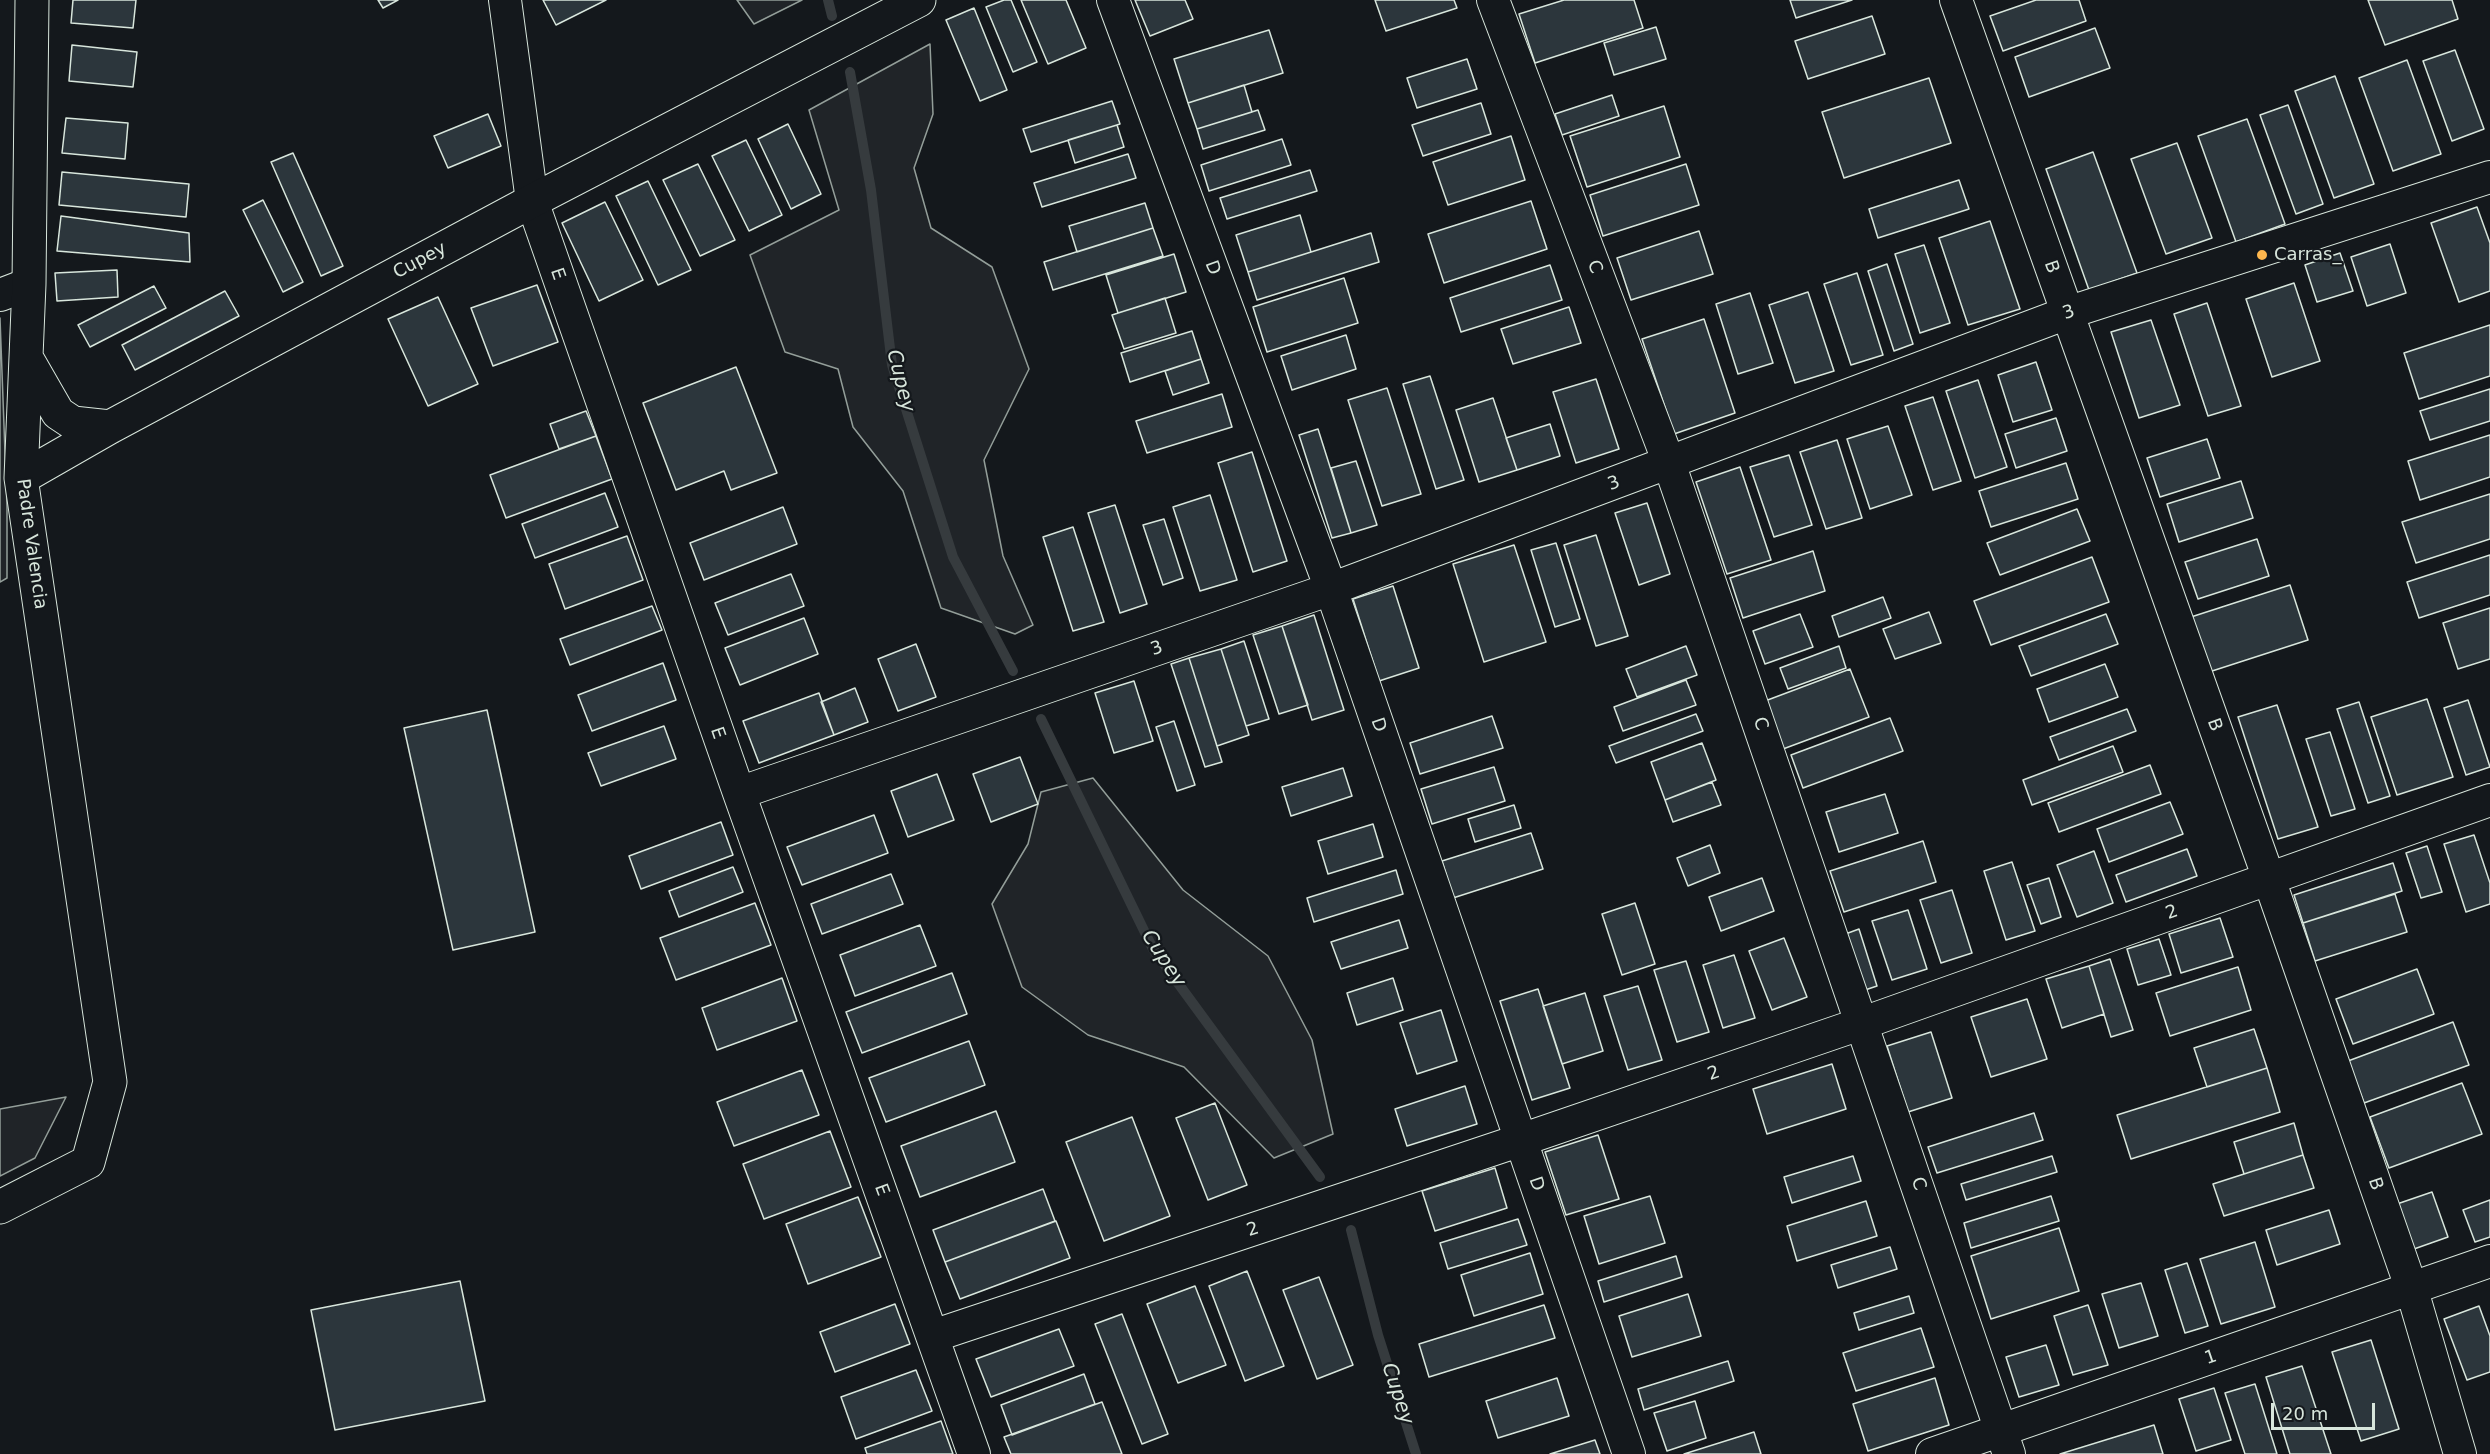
<!DOCTYPE html>
<html>
<head>
<meta charset="utf-8">
<style>
	body { margin:0 }
	#map { position:relative; width:2490px; height:1454px; overflow:hidden; background:#14181c; font-family:"DejaVu Sans",sans-serif }
	canvas { display:block }
	.scale { position:absolute; left:2271px; top:1403px; width:104px; height:27px; box-sizing:border-box; border:3px solid #d8e6dc; border-top:0; padding-left:8px; font-size:18px; line-height:21px; white-space:nowrap; color:#d8e6dc; -webkit-text-stroke:4px #14181c; paint-order:stroke }
</style>
</head>
<body>
<div id="map">
<canvas width="2490" height="1454"></canvas>
<div class="scale">20 m</div>
</div>
<script>
const ctx = document.querySelector('canvas').getContext('2d');
ctx.lineJoin = 'round';
function paint(path, color) {
  ctx.fillStyle = color;
  ctx.fill(path, 'evenodd');
}
function strokePath(path, color, width, dash) {
  ctx.strokeStyle = color;
  ctx.lineWidth = width;
  ctx.lineCap = dash ? 'butt' : 'round';
  ctx.setLineDash(dash || []);
  ctx.stroke(path);
}
function write(font, color, halo, rows, align = 'center') {
  ctx.font = font + ' "DejaVu Sans",sans-serif';
  ctx.lineWidth = 4.5;
  ctx.setLineDash([]);
  ctx.textBaseline = 'middle';
  ctx.strokeStyle = halo;
  ctx.fillStyle = color;
  for (const [text, x, y, turn = 0] of rows) {
    ctx.save();
    ctx.translate(x, y);
    ctx.rotate((+turn || 0) * Math.PI / 180);
    ctx.textAlign = isNaN(turn) ? turn : align;
    if (halo) ctx.strokeText(text, 0, 0);
    ctx.fillText(text, 0, 0);
    ctx.restore();
  }
}
const green = new Path2D(`
	M737 0H802L754 24Z
	M930 44 933 114 914 168 931 228 992 267 1029 369 984 460 1003 556 1033 625 1015 634 941 608 903 491 853 427 838 369 785 352 750 255 839 210 809 110Z
	M0 318 7 507V578L0 582Z
	M1093 778 1183 890 1268 956 1312 1040 1333 1134 1274 1158 1184 1067 1088 1035 1022 987 992 904 1028 844 1041 792Z
	M66 1097 35 1158 0 1176V1109Z`);
paint(green, '#202428');
strokePath(green, '#939e99', 1.5);
strokePath(new Path2D(`
	M828 0 832 16
	M850 72 871 190 892 365 953 557 1013 671
	M1041 719 1153 949 1320 1177
	M1351 1230 1378 1335 1416 1454`), '#363b3e', 10);
const building = new Path2D(`
	M73 0H136L133 28 71 23Z
	M378 0H398L383 8Z
	M543 0H606L556 25Z
	M1004 0H1011L1037 62 1013 72 986 7Z
	M1021 0H1066L1086 48 1048 64Z
	M1135 0H1185L1193 19 1150 36Z
	M1375 0H1454L1457 8 1386 31Z
	M1564 0H1634L1643 28 1535 63 1519 14Z
	M1790 0H1852L1796 18Z
	M2036 0H2079L2086 21 2003 51 1990 16Z
	M2368 0H2452L2458 19 2385 45Z
	M974 8 1007 90 980 101 946 20Z
	M1872 16 1885 54 1808 79 1795 41Z
	M1656 27 1666 59 1614 75 1604 43Z
	M2095 28 2110 68 2029 97 2015 57Z
	M1269 30 1283 73 1188 103 1174 59Z
	M72 45 137 52 133 87 69 81Z
	M2455 50 2484 129 2452 141 2423 61Z
	M1467 59 1477 89 1417 108 1407 78Z
	M2407 60 2441 154 2393 171 2359 78Z
	M2335 76 2374 184 2334 198 2295 91Z
	M1929 78 1951 143 1844 178 1822 112Z
	M1244 85 1252 112 1197 129 1188 103Z
	M1612 95 1619 116 1562 135 1555 114Z
	M1112 101 1120 124 1031 152 1023 129Z
	M1481 103 1491 134 1423 156 1412 125Z
	M2288 105 2323 204 2296 214 2260 115Z
	M1664 106 1680 157 1587 187 1570 136Z
	M1258 110 1265 130 1203 149 1197 129Z
	M488 114 501 146 448 168 434 136Z
	M66 118 128 123 125 159 62 153Z
	M2247 119 2285 224 2236 242 2198 136Z
	M788 124 821 194 791 209 758 139Z
	M1117 125 1124 147 1075 163 1068 140Z
	M1511 136 1525 180 1448 205 1433 162Z
	M1282 139 1291 165 1209 191 1201 165Z
	M746 140 782 215 749 231 712 156Z
	M2177 143 2212 238 2166 254 2131 159Z
	M2093 152 2137 273 2089 290 2046 169Z
	M293 153 343 266 321 276 271 162Z
	M1128 154 1136 178 1042 207 1034 183Z
	M698 164 735 240 700 256 663 180Z
	M1686 164 1699 205 1603 236 1590 195Z
	M1310 170 1317 191 1227 219 1220 198Z
	M62 172 189 184 186 217 59 205Z
	M1959 180 1969 209 1878 238 1869 209Z
	M648 181 691 270 658 285 616 196Z
	M263 200 303 282 283 292 243 210Z
	M1531 201 1547 249 1444 283 1428 234Z
	M605 202 643 280 599 301 562 223Z
	M1145 203 1153 228 1077 252 1069 226Z
	M2477 207 2490 243V291L2459 302 2431 223Z
	M1300 215 1311 252 1248 272 1236 235Z
	M61 216 189 233 190 262 57 251Z
	M1990 221 2020 309 1968 325 1939 238Z
	M1153 228 1163 256 1053 290 1044 262Z
	M1699 231 1713 274 1631 300 1617 258Z
	M1371 233 1379 262 1257 300 1248 272Z
	M2390 244 2406 293 2367 306 2351 257Z
	M1924 245 1950 323 1920 333 1895 254Z
	M2340 253 2353 291 2317 302 2305 265Z
	M1174 254 1186 292 1118 313 1106 275Z
	M1887 264 1913 344 1894 351 1868 271Z
	M1550 265 1562 300 1461 332 1450 298Z
	M117 270 118 297 57 301 55 273Z
	M1857 273 1883 355 1851 365 1824 284Z
	M1344 278 1358 323 1267 352 1253 307Z
	M2294 283 2320 361 2272 377 2246 299Z
	M537 285 558 342 493 366 471 308Z
	M154 286 166 308 90 347 78 325Z
	M225 291 239 316 135 370 122 345Z
	M1808 292 1834 371 1795 383 1769 305Z
	M1750 293 1773 363 1738 374 1716 304Z
	M438 297 478 384 428 406 388 319Z
	M1165 298 1176 333 1124 349 1112 315Z
	M2207 303 2241 406 2208 416 2174 314Z
	M1569 307 1581 343 1513 364 1501 329Z
	M1704 319 1735 413 1674 434 1642 339Z
	M2151 320 2180 405 2139 418 2111 332Z
	M2490 325V376L2419 399 2404 353Z
	M1192 331 1201 359 1130 382 1121 353Z
	M1346 335 1356 369 1292 390 1281 356Z
	M1201 359 1209 383 1173 395 1165 371Z
	M2036 362 2052 410 2013 422 1998 375Z
	M736 367 777 473 731 490 724 471 676 490 643 403Z
	M1430 376 1464 480 1436 489 1403 384Z
	M1596 379 1619 449 1576 463 1553 392Z
	M1978 380 2007 467 1975 478 1946 391Z
	M1387 388 1421 494 1382 506 1348 400Z
	M2490 389V421L2430 440 2420 411Z
	M1222 394 1232 427 1147 453 1136 421Z
	M1933 397 1961 481 1933 490 1905 406Z
	M1493 398 1517 470 1479 482 1456 410Z
	M586 411 596 436 559 449 550 424Z
	M2056 418 2067 451 2016 468 2005 434Z
	M1550 424 1560 456 1517 470 1506 438Z
	M1888 426 1912 495 1870 509 1847 439Z
	M1318 429 1351 533 1332 538 1299 435Z
	M2490 435V477L2420 500 2408 461Z
	M596 436 612 479 506 518 490 475Z
	M2207 439 2220 478 2160 497 2147 458Z
	M1837 440 1862 518 1826 529 1800 452Z
	M1252 452 1287 561 1253 572 1218 463Z
	M1789 455 1812 525 1774 537 1750 467Z
	M1356 461 1377 525 1351 533 1331 468Z
	M2066 463 2078 499 1991 527 1979 491Z
	M1740 467 1771 560 1727 574 1696 482Z
	M2241 481 2253 518 2179 542 2167 504Z
	M605 493 618 527 535 558 522 524Z
	M2490 494V539L2416 563 2402 522Z
	M1210 495 1237 580 1200 591 1173 507Z
	M1647 503 1670 574 1639 585 1615 513Z
	M1115 505 1147 604 1120 613 1088 513Z
	M783 507 797 544 704 580 690 543Z
	M2077 509 2090 541 2000 575 1987 543Z
	M1164 519 1183 578 1163 585 1143 525Z
	M1073 527 1104 622 1073 631 1043 537Z
	M1596 535 1628 636 1596 646 1564 545Z
	M627 536 643 580 565 609 549 564Z
	M2257 539 2269 576 2198 599 2185 562Z
	M1556 543 1580 619 1555 627 1531 550Z
	M1514 545 1546 642 1484 662 1453 564Z
	M1813 551 1825 591 1743 618 1730 578Z
	M2490 555V595L2419 618 2407 582Z
	M2092 557 2109 602 1991 645 1974 601Z
	M791 574 804 606 728 635 715 603Z
	M2290 585 2308 640 2209 672 2191 617Z
	M1393 586 1419 668 1379 681 1353 599Z
	M1883 597 1891 618 1839 637 1832 616Z
	M652 606 662 630 570 665 560 639Z
	M2490 608V659L2458 669 2443 623Z
	M1929 612 1941 643 1895 659 1883 629Z
	M1800 614 1813 647 1765 664 1753 631Z
	M2106 614 2118 644 2031 676 2019 646Z
	M1314 615 1344 710 1312 720 1282 626Z
	M804 618 818 654 740 685 725 648Z
	M1282 626 1308 705 1279 714 1253 635Z
	M1244 641 1269 719 1246 726 1221 649Z
	M916 644 936 697 898 711 878 659Z
	M1686 646 1697 675 1637 697 1626 669Z
	M1839 646 1846 668 1788 689 1780 668Z
	M1221 649 1249 735 1217 746 1189 658Z
	M1189 658 1222 762 1205 767 1171 664Z
	M663 663 676 700 592 731 578 695Z
	M2105 664 2118 697 2049 722 2037 689Z
	M1850 669 1869 717 1783 749 1765 701Z
	M1686 680 1696 705 1623 731 1614 707Z
	M1134 681 1153 741 1114 753 1095 693Z
	M855 688 868 722 834 735 821 702Z
	M819 693 834 735 759 763 743 721Z
	M2427 699 2453 777 2397 795 2371 717Z
	M2468 700 2490 767 2466 775 2444 708Z
	M2359 702 2390 796 2368 803 2337 709Z
	M2277 705 2318 827 2278 839 2238 717Z
	M2127 709 2136 731 2059 760 2050 737Z
	M487 710 535 932 453 950 404 728Z
	M1696 714 1703 731 1616 763 1609 746Z
	M1492 716 1503 748 1420 774 1410 743Z
	M1890 718 1903 751 1803 788 1791 755Z
	M1174 721 1195 785 1177 791 1156 727Z
	M664 726 676 759 601 786 588 753Z
	M2330 732 2355 809 2331 816 2306 739Z
	M1702 743 1716 780 1665 800 1651 762Z
	M2113 746 2123 772 2032 805 2023 780Z
	M1020 757 1038 804 991 822 973 774Z
	M2150 765 2161 794 2059 832 2048 803Z
	M1494 767 1505 801 1432 824 1421 789Z
	M1343 768 1352 796 1291 816 1282 787Z
	M937 774 954 820 908 837 891 791Z
	M1712 782 1721 805 1673 822 1665 800Z
	M1885 794 1898 833 1839 852 1826 812Z
	M2170 802 2183 834 2109 862 2097 829Z
	M1514 805 1521 828 1475 842 1468 819Z
	M874 815 888 853 802 885 787 847Z
	M721 822 733 855 641 889 629 856Z
	M1373 824 1383 857 1328 874 1318 841Z
	M1531 833 1543 869 1453 898 1442 861Z
	M2474 835 2490 883V904L2466 912 2444 844Z
	M1923 841 1936 882 1844 912 1830 871Z
	M1710 845 1720 873 1688 886 1677 858Z
	M2427 846 2442 892 2421 898 2406 853Z
	M2187 849 2197 876 2126 902 2116 875Z
	M2094 851 2113 903 2077 917 2057 865Z
	M2012 862 2035 931 2006 940 1984 871Z
	M2393 863 2402 891 2303 923 2294 895Z
	M733 867 743 892 679 917 669 891Z
	M1396 870 1403 894 1314 922 1307 898Z
	M891 874 903 904 822 934 811 904Z
	M1762 878 1774 911 1721 931 1709 897Z
	M2049 878 2061 917 2041 924 2027 885Z
	M1952 890 1972 953 1941 963 1920 900Z
	M2395 894 2407 932 2315 961 2303 923Z
	M755 903 771 945 676 980 660 938Z
	M1635 903 1655 964 1622 975 1602 914Z
	M1908 910 1927 969 1892 980 1872 921Z
	M2220 918 2233 957 2181 973 2169 934Z
	M1399 920 1408 948 1341 969 1331 942Z
	M920 925 936 966 855 996 840 955Z
	M1859 929 1877 986 1859 992 1840 936Z
	M1784 938 1807 997 1772 1010 1749 951Z
	M2159 939 2171 975 2138 985 2127 949Z
	M1734 955 1755 1018 1723 1028 1703 965Z
	M2110 959 2133 1030 2111 1037 2089 966Z
	M1686 961 1709 1032 1677 1042 1654 970Z
	M2089 966 2104 1014 2062 1028 2046 979Z
	M2238 967 2251 1010 2170 1036 2156 993Z
	M2417 969 2434 1014 2353 1044 2336 999Z
	M952 973 967 1014 862 1053 846 1012Z
	M782 978 797 1021 717 1050 702 1008Z
	M1393 978 1403 1010 1357 1025 1347 993Z
	M1638 986 1662 1060 1628 1070 1604 996Z
	M1538 989 1570 1088 1532 1100 1500 1001Z
	M1585 993 1603 1051 1562 1064 1543 1006Z
	M2027 999 2047 1059 1991 1077 1971 1017Z
	M1441 1010 1457 1061 1417 1074 1400 1023Z
	M2453 1022 2469 1065 2364 1103 2348 1061Z
	M2254 1029 2267 1068 2207 1087 2194 1048Z
	M1931 1032 1952 1098 1908 1112 1887 1046Z
	M969 1041 985 1085 886 1122 869 1078Z
	M1832 1064 1846 1109 1767 1134 1753 1089Z
	M2267 1068 2280 1112 2131 1159 2117 1115Z
	M802 1070 819 1115 734 1146 717 1102Z
	M2462 1083 2482 1134 2389 1168 2370 1117Z
	M1465 1086 1477 1124 1407 1146 1395 1109Z
	M1215 1103 1247 1185 1208 1200 1176 1118Z
	M996 1111 1015 1162 920 1197 901 1146Z
	M2034 1113 2043 1140 1937 1173 1928 1147Z
	M1132 1117 1170 1216 1104 1241 1066 1142Z
	M2294 1123 2303 1155 2244 1174 2234 1142Z
	M830 1131 851 1187 764 1219 743 1164Z
	M1598 1135 1619 1199 1566 1215 1545 1152Z
	M2303 1155 2314 1188 2224 1216 2213 1184Z
	M1853 1156 1861 1181 1792 1203 1784 1177Z
	M2052 1156 2057 1172 1966 1200 1961 1184Z
	M1495 1168 1507 1208 1435 1231 1422 1191Z
	M1043 1189 1055 1221 945 1262 933 1230Z
	M2432 1192 2448 1237 2414 1249 2397 1204Z
	M1650 1196 1665 1243 1599 1264 1584 1216Z
	M2051 1196 2059 1221 1971 1248 1964 1223Z
	M858 1197 881 1257 808 1284 786 1224Z
	M2490 1200V1237L2475 1242 2463 1210Z
	M1866 1201 1877 1236 1797 1261 1787 1226Z
	M2329 1210 2340 1244 2277 1265 2266 1230Z
	M1518 1219 1527 1245 1448 1269 1440 1243Z
	M1056 1221 1070 1258 960 1299 945 1262Z
	M2059 1228 2079 1291 1991 1319 1971 1256Z
	M2255 1242 2275 1307 2221 1324 2200 1259Z
	M1890 1247 1897 1269 1838 1288 1831 1265Z
	M1530 1253 1543 1294 1474 1316 1461 1275Z
	M1676 1256 1682 1277 1604 1302 1598 1281Z
	M2187 1263 2208 1326 2185 1333 2165 1270Z
	M1247 1271 1284 1366 1245 1381 1209 1286Z
	M1319 1277 1353 1365 1317 1379 1283 1290Z
	M460 1281 485 1401 335 1430 311 1310Z
	M2141 1283 2158 1336 2119 1348 2102 1294Z
	M1195 1286 1226 1365 1178 1383 1147 1304Z
	M1688 1294 1701 1336 1632 1357 1619 1316Z
	M1909 1296 1914 1313 1859 1330 1854 1313Z
	M895 1304 910 1344 835 1372 820 1332Z
	M1544 1305 1555 1338 1429 1377 1419 1344Z
	M2088 1305 2108 1365 2073 1375 2054 1316Z
	M2479 1306 2490 1336V1372L2467 1380 2444 1319Z
	M1122 1314 1168 1434 1142 1444 1095 1324Z
	M1921 1328 1934 1367 1856 1391 1843 1353Z
	M1059 1329 1074 1366 991 1397 976 1359Z
	M2371 1340 2399 1429 2361 1441 2332 1352Z
	M2046 1345 2059 1385 2019 1397 2006 1357Z
	M1728 1361 1734 1381 1644 1410 1638 1389Z
	M2302 1366 2331 1454H2290L2266 1377Z
	M916 1370 932 1411 856 1439 841 1397Z
	M1084 1374 1095 1404 1012 1435 1001 1405Z
	M1557 1378 1569 1416 1498 1438 1486 1401Z
	M1935 1378 1949 1425 1868 1451 1853 1404Z
	M2255 1384 2277 1454H2245L2225 1393Z
	M2214 1388 2231 1440 2196 1451 2179 1399Z
	M1695 1401 1706 1438 1667 1451 1654 1413Z
	M1102 1402 1122 1454H1011L1004 1437Z
	M941 1421 953 1454H867L865 1448Z
	M2154 1425 2163 1454H2060Z
	M1754 1432 1761 1454H1684Z
	M1595 1440 1600 1454H1550Z`);
paint(building, '#2c363c');
strokePath(building, '#d8e6dc', 1.5);
const minor = new Path2D(`
	M505 0 532 201 739 793 974 1454
	M1113 0 1331 589 1629 1454
	M1493 0 1669 463 2009 1454
	M1956 0 2269 879 2411 1287 2460 1454
	M0 295 29 284
	M739 793 1331 589 2067 313 2490 177
	M933 1336 1521 1140 1863 1023 2490 800
	M1932 1454 2490 1261`);
const tertiary = new Path2D(`
	M27 359 58 413 73 423 110 427
	M21 478 110 427 532 201 919 0
	M0 1207 88 1162 110 1082 21 478 29 284 32 0`);
strokePath(minor, '#d8e6dc', 34);
strokePath(tertiary, '#d8e6dc', 35);
strokePath(minor, '#14181c', 32);
strokePath(tertiary, '#14181c', 33);
for (const [x, y, r, color] of [
	[2262,255,6,"#ffb74d"]
]) {
  const dot = new Path2D();
  dot.arc(x, y, r, 0, 2 * Math.PI);
  ctx.fillStyle = color;
  ctx.fill(dot);
  strokePath(dot, '#14181c', 2);
}
write('18px', '#d8e6dc', '#14181c', [
	["Carras_",2274,255]
], 'left');
write('18px', '#d8e6dc', '#14181c', [
	["Cupey",420,261,-28],
	["C",1594,267,69],
	["B",2051,267,71],
	["D",1212,268,70],
	["E",557,274,71],
	["3",2069,313,-19],
	["3",1614,484,-20],
	["Padre Valencia",31,544,82],
	["3",1157,649,-19],
	["C",1760,724,71],
	["D",1378,725,71],
	["B",2214,725,70],
	["E",717,733,71],
	["2",2172,913,-20],
	["2",1714,1074,-19],
	["D",1536,1184,71],
	["C",1918,1184,71],
	["B",2375,1184,71],
	["E",881,1190,70],
	["2",1253,1230,-18],
	["1",2211,1358,-19]
]);
write('italic 20px', '#d8e6dc', '#14181c', [
	["Cupey",900,381,76],
	["Cupey",1163,959,57],
	["Cupey",1397,1394,72]
]);
</script>
</body>
</html>
